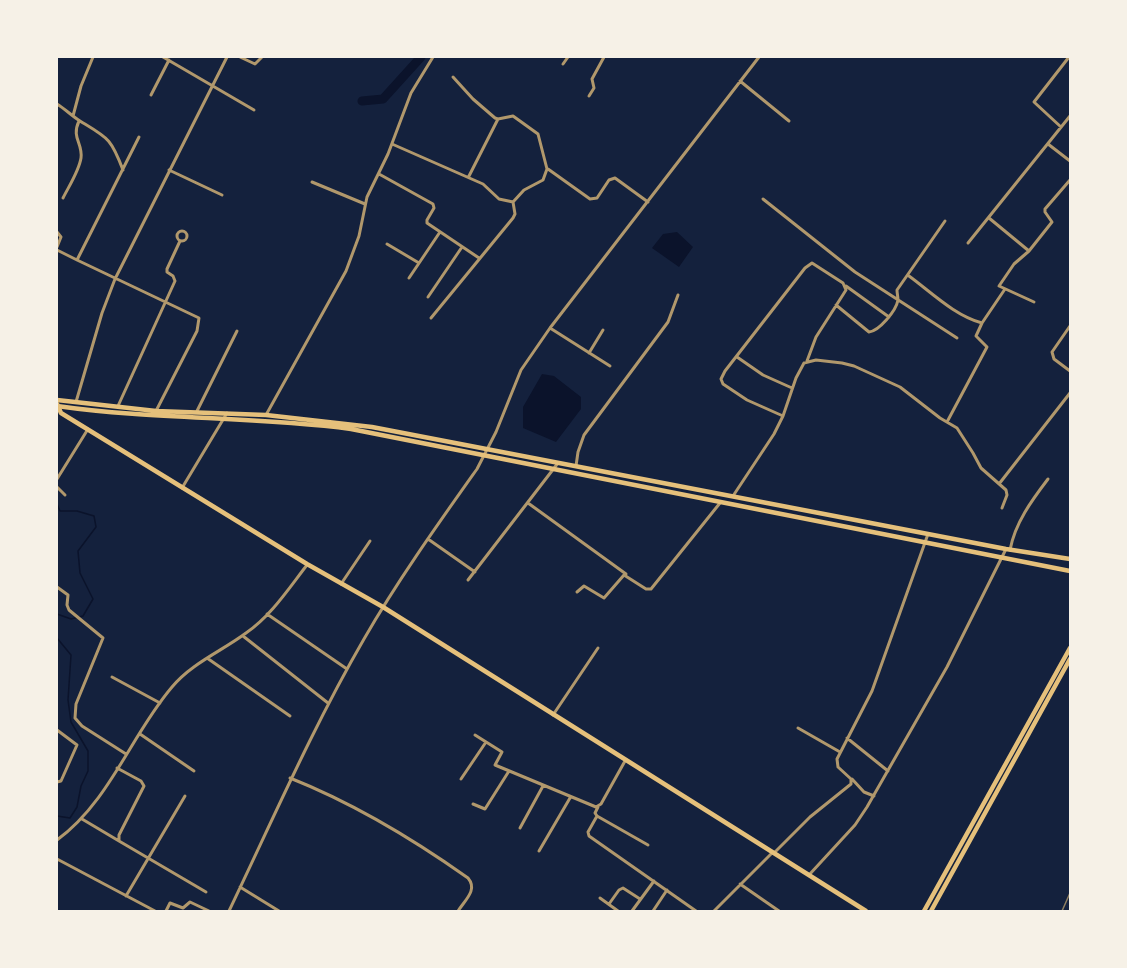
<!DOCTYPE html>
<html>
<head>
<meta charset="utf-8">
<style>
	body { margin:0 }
	#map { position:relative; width:1127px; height:968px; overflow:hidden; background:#14213d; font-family:Quicksand,sans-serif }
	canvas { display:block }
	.frame { position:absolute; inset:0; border:58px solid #f6f1e7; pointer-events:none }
</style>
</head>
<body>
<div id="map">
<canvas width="1127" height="968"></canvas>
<div class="frame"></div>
</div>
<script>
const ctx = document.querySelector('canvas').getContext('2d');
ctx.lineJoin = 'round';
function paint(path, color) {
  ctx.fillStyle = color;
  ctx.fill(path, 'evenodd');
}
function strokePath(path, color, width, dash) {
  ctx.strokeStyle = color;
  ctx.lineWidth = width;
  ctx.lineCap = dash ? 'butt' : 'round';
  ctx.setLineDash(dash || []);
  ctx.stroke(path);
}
paint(new Path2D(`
	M677 232 693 247 679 267 652 248 663 234Z
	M542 374 554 376 581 397V409L556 442 523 428V407Z`), '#0b132b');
strokePath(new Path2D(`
	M57 504 60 511H77L94 516 96 527 78 551 80 573 93 599 83 616 71 619 57 614
	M57 638 71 655 68 700 71 722 88 751V771L81 786 77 807 70 818 57 816`), '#0b132b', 1.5);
strokePath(new Path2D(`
	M362 101 383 99 421 57`), '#0b132b', 9);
strokePath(new Path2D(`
	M163 57 254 110
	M240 57 255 64 262 57
	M563 64 568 57
	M740 81 789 121
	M151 95 169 60
	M589 96 594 88 592 79 604 57
	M57 104C65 109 72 116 80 121 108 138 111 138 123 170
	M73 116 81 86 93 57
	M1061 127 1034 102 1069 57
	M139 137 77 260 199 318 197 331 156 411
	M392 144 483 184 499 199 513 202 524 190 543 180 547 169 538 134 513 116 498 119 495 118 473 99 453 77
	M1048 144 1070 161
	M548 169 590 199 597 198 609 180 615 178 648 202
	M169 170 222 195
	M379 174 433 204 434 208 427 220V223L479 258
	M469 176 498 119
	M312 182 365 204
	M63 198C69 186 79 171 81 158 83 143 71 138 79 121
	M763 199 855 272 957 338
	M989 218 1029 251 1052 222 1045 212V209L1070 180
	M177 236a5 5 0 1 1 10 0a5 5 0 1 1-10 0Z
	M57 232 61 237 57 247
	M968 243 1070 116
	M387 244 419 263
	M57 250 77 260
	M1029 251 1014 264 999 286 1034 302
	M909 276C931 292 955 316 982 323
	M409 278 440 232
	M846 286 889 317
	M428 297 462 247
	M836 305 869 332C879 331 896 311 898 300 898 297 897 293 897 290L945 221
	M431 318 513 218 515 214 513 202
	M1070 326 1052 352 1054 359 1070 371
	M550 328 610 366
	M589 353 603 330
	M737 357 763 375 792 388
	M807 361 816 337 846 290 843 283 812 263 805 268 725 371 721 379 723 384 747 400 783 416 796 378 804 363 816 360 842 363 854 366 900 387 940 418 957 428 973 453 981 468 1006 490 1007 495 1002 508
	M76 402 102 313 115 279 227 57
	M118 406 175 281 173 276 167 272V269L180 241
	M197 411 237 331
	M266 415 346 271 359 236 367 197 388 154 411 93 433 57
	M947 422 987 347 976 336 982 323 1005 289
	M576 466 578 452 584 435 668 322 678 295
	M57 479 88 429
	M999 484 1070 393
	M57 487 65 495
	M182 488 227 413
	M733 496 774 434 783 416
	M528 503 626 574
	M428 539 475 572
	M1010 550C1015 523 1032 500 1048 479
	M468 580 558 463
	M341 584 370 541
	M57 587 68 595 67 605 69 610 103 638 76 704 75 718 82 726 126 754
	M577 592 584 586 604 598 624 575 646 589H651L720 503
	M267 614 347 669
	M243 636 328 703
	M207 658 290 716
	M112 677 160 703
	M553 715 598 648
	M798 728 840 752
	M57 730 77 745 61 781 57 782
	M140 734 194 771
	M475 735 502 752 495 765 596 807 601 804 625 761
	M847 738 888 771
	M117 768 141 781 144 786 119 835V841L206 892
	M290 778C353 803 413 839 468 878 478 890 465 900 458 911
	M461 779 486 742
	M852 779 864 792 874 796
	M473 804 485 809 509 771
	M598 807 595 813 597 816 648 845
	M597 816 588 832 589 836 696 911
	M82 819 119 841
	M520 828 543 786
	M57 840C110 801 131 735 172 687 192 663 222 651 246 633 271 616 289 588 307 565
	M539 851 570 798
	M774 853 810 817 851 784V779L838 767 837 759 872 691 928 534
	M57 859 155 911
	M809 875 855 825 867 807 947 667 1006 549
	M740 884 779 911
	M240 887 279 911
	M126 896 185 796
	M600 898 618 911
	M609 904 619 890 623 888 640 899
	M166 911 170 903 183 908 190 902 209 911
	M229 911C273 819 313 727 364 639 398 580 438 524 477 469L496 432 521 370 550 328 759 57
	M632 911 654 881
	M653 911 667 890
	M714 911 772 853`), '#b1986c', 3);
strokePath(new Path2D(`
	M57 404 61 413 307 564 383 607 866 911`), '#e5c07b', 4.5);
strokePath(new Path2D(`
	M57 400 156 411 266 415 372 427 1006 549 1070 559
	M57 406C154 420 253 416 351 429L1070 571
	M924 911 1070 648
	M931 911 1070 659`), '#e5c07b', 4.5);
strokePath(new Path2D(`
	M1062 911 1070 893`), '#918062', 1.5);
</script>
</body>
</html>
